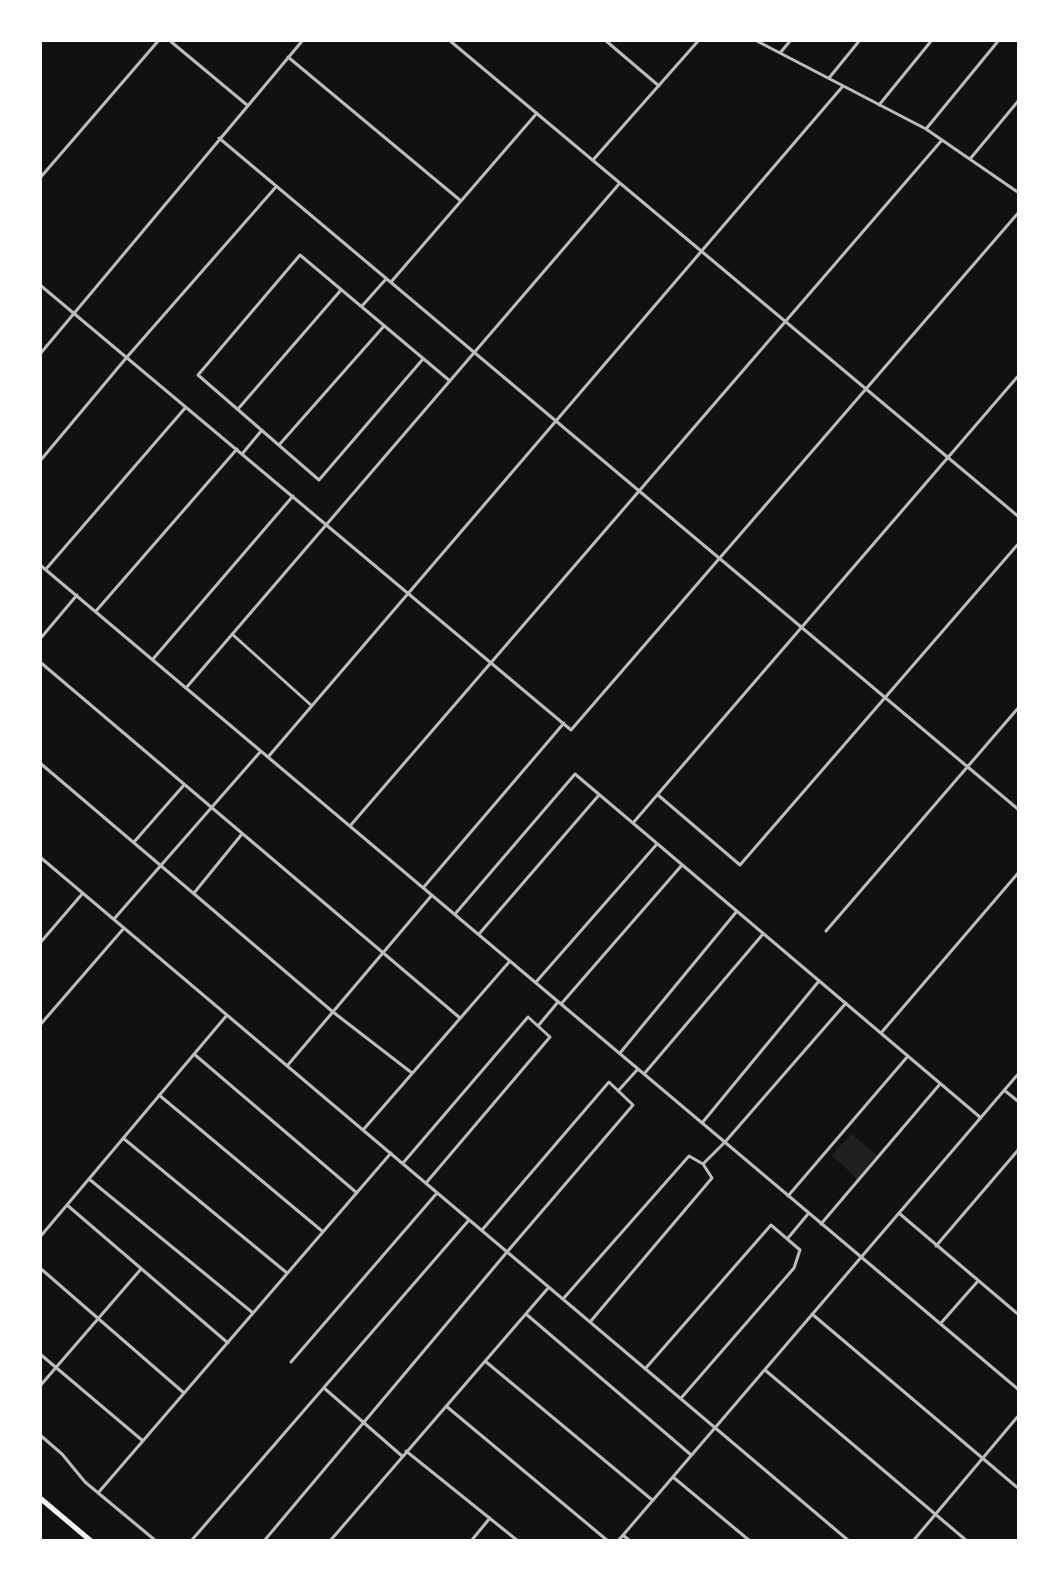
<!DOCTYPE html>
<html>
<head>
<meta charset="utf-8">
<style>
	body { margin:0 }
	#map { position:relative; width:1059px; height:1581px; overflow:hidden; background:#111; font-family:"Playfair Display",serif }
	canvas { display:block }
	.frame { position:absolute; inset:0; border:42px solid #fff; pointer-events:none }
</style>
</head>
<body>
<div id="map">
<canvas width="1059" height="1581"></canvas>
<div class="frame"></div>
</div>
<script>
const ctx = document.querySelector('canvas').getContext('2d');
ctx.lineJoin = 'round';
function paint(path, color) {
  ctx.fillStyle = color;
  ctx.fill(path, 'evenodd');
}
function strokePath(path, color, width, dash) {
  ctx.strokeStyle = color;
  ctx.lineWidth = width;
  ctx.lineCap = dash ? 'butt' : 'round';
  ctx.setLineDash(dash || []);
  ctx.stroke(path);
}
paint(new Path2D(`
	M851 1134 877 1155 857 1179 832 1155Z`), '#202020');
strokePath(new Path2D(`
	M169 40 247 105
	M449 40 1019 517
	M605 40 659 86
	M755 40 926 129 1019 193
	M780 53 791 40
	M288 57 461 201
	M829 78 860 40
	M879 105 932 40
	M926 129 999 40
	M219 138 1019 810
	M970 159 1019 100
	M593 160 699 40
	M40 178 159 40
	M391 282 537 113
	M40 285 571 730 1019 212
	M362 306 386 279
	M40 354 303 40
	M423 359 319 480 198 375 300 255 450 381
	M238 409 341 290
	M279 445 384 326
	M242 454 262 430
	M40 461 127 357 275 188
	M40 565 1019 1390
	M46 569 186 407
	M96 611 237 449
	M232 634 312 706
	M40 639 77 595
	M153 659 293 496
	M40 662 460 1018
	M186 688 619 184
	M268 757 843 86
	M40 763 333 1012 412 1073
	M658 795 740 865 1019 543
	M633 823 1019 375
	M350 826 942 140
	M134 842 184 785
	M40 857 849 1541
	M423 888 564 723
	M194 893 242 834
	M455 914 575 774 981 1118
	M114 919 261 751
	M826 931 1019 707
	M479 934 599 795
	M40 943 83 893
	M536 982 657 844
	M561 1004 682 865
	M40 1025 124 928
	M538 1026 558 1002
	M881 1033 1019 872
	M620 1053 737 911
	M194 1054 357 1193
	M287 1066 432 895
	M644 1074 763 934
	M1004 1090 1019 1102
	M618 1091 637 1070
	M159 1095 322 1231
	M702 1123 819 981
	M363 1130 510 961
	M123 1138 287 1273
	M403 1163 528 1017 550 1037 426 1183
	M703 1164 725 1142 846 1003
	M89 1179 253 1313
	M788 1196 908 1056
	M67 1205 228 1343
	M900 1214 1019 1315
	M821 1224 940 1084
	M40 1237 227 1015
	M788 1238 808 1214
	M936 1246 1019 1149
	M40 1268 184 1393
	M563 1299 689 1156 703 1164 712 1178 590 1322
	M526 1314 690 1454
	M812 1314 1019 1489
	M941 1323 978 1281
	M40 1354 143 1441
	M485 1361 651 1499
	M291 1362 437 1193
	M645 1369 771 1225 800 1250 794 1268 682 1397
	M765 1370 967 1541
	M40 1386 141 1269
	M324 1388 402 1456
	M446 1406 608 1541
	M40 1435 62 1454 85 1482 156 1541
	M406 1451 518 1541
	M673 1477 750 1541
	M98 1493 391 1153
	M623 1535 630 1541
	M191 1541 469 1220
	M264 1541 507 1252 633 1105 609 1082 482 1230
	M330 1541 549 1287
	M471 1541 490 1518
	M618 1541 1019 1073
	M913 1541 1019 1415`), '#bcbcbc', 3);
strokePath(new Path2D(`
	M40 1498 91 1541`), '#f5f5f5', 5);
</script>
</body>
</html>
